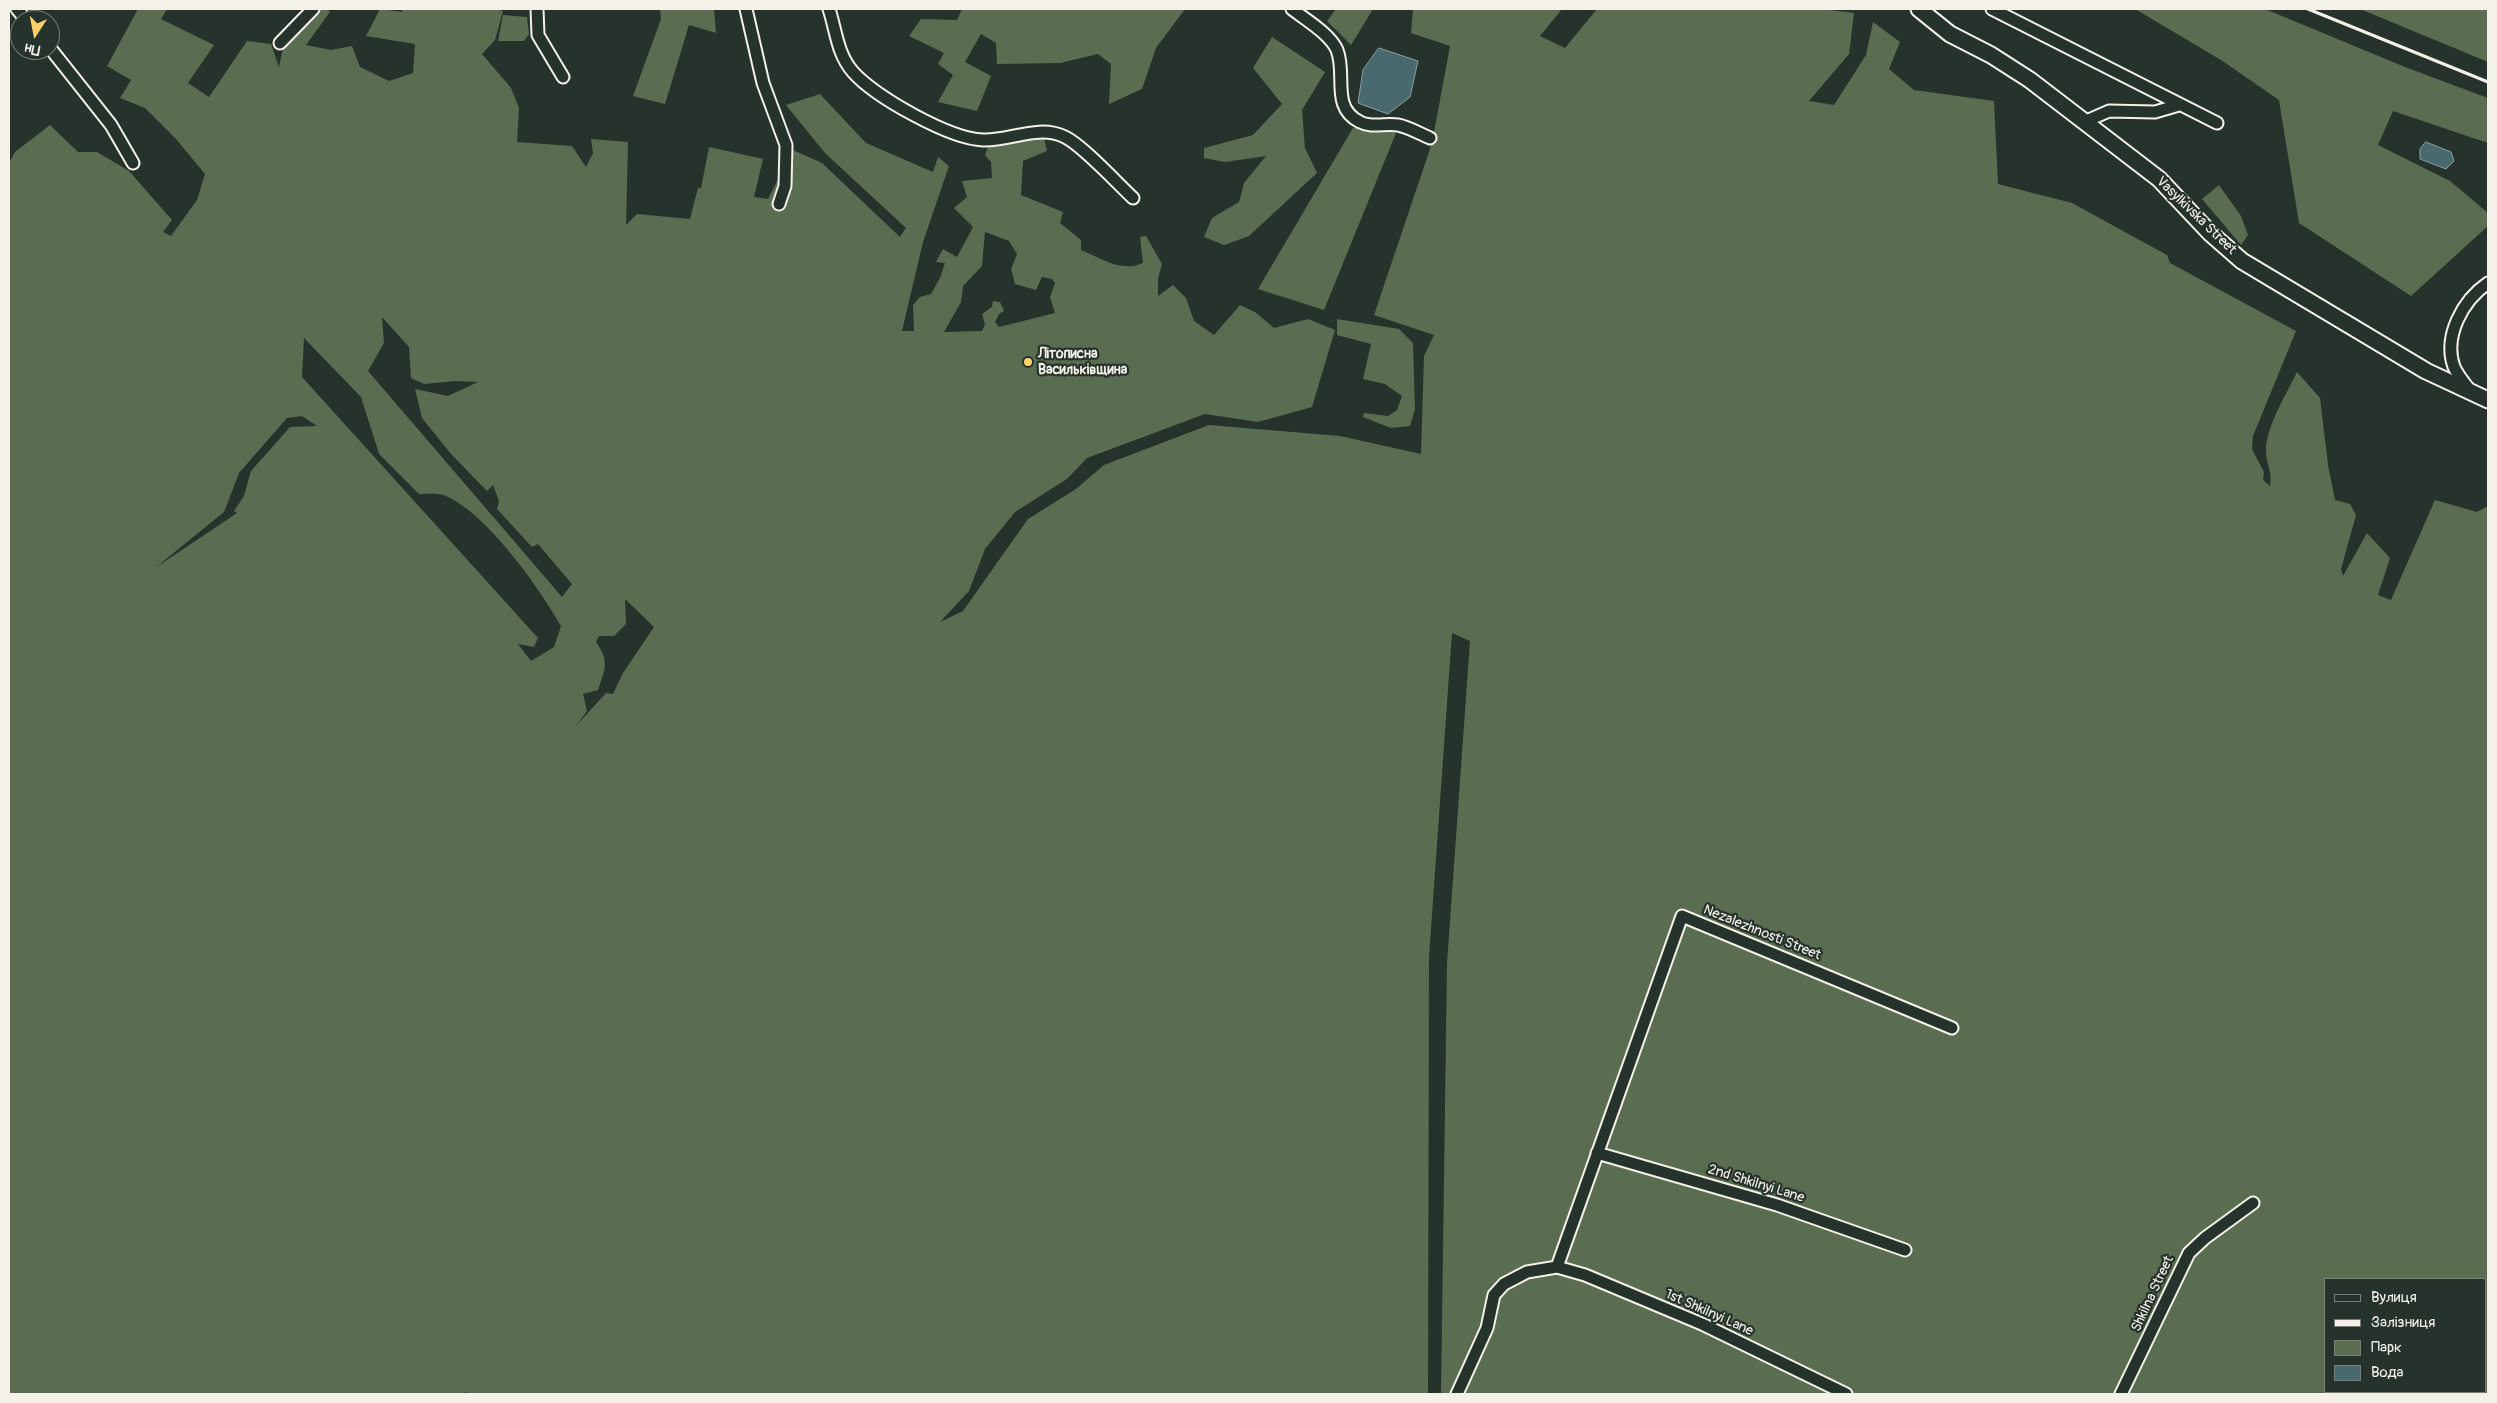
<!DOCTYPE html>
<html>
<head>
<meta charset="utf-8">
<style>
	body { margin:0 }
	#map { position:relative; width:2497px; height:1403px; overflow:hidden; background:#26332d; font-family:Pangolin,sans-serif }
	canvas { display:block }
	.frame { position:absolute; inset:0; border:10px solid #f4f1e8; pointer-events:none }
	.legend { position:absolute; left:2324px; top:1278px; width:162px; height:115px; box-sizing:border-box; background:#26332d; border:1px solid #787f78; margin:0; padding:6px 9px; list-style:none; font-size:15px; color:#f4f1e8 }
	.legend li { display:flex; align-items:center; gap:10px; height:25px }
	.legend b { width:25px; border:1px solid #787f78 }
	.north { position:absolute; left:10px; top:10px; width:50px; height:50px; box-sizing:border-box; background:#26332d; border:1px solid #787f78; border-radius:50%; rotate:191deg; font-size:14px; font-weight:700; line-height:20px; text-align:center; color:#f4f1e8 }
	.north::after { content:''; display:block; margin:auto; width:18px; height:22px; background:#ffd166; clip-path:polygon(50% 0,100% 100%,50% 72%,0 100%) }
</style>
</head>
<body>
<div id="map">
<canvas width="2497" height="1403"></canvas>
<div class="frame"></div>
<ul class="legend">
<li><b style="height:6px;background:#26332d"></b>Вулиця</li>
<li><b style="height:6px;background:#f4f1e8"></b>Залізниця</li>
<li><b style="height:14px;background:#5a6d50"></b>Парк</li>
<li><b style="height:14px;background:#486a6e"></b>Вода</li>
</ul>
<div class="north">Пн</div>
</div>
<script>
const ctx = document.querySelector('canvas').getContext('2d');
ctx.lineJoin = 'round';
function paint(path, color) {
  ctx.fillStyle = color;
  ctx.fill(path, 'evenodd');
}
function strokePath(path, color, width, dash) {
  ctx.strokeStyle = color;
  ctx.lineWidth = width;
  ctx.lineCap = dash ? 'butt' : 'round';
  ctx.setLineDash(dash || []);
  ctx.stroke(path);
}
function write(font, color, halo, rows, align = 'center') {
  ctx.font = font + ' Pangolin,sans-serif';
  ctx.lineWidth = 4.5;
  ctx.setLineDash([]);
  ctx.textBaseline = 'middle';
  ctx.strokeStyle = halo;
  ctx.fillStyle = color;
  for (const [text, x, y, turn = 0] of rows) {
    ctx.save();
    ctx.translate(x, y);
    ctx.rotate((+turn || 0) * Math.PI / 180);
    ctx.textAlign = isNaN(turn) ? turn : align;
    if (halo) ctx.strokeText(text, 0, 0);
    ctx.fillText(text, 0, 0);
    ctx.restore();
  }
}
paint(new Path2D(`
	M138 9H167L161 19 214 45 188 83 209 97 247 41 271 44 279 67 284 44 319 9H327L330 12 306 45 331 50 352 46 360 67 389 81 413 73 415 44 366 36 380 9 402 12V9H494L503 11 495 40 482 54 511 88 519 108 517 142 572 146 586 167 593 153 591 139 628 142 626 225 637 214 690 219 698 188H701L709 147 763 159 754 197 768 199 793 150 822 163 900 237 906 228 825 153 786 105 820 94 866 143 933 172 938 157 949 166 923 242 902 331H914L913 305 920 297 931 294 940 278 945 263 936 262 943 249 957 257 973 227 954 208 967 197 962 181 992 178 991 162 985 155 988 147 1004 142 1044 138 1047 151 1023 161 1021 195 1063 212 1060 223 1081 240V250C1101 258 1121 273 1143 263L1140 237 1146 236 1162 264 1158 279V296L1173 285 1186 298 1194 321 1214 335 1240 305 1255 312 1274 328 1308 319 1335 330 1312 407 1258 422 1205 414 1087 458 1067 479 1015 512 985 549 969 591 940 622 963 611 1028 519 1076 489 1104 465 1209 425 1340 436 1421 454 1424 356 1434 335 1374 315 1432 143 1450 46 1411 33 1413 9H1562L1540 36 1565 48 1597 9H1821L1854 13 1849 54 1809 101 1834 105 1866 55 1873 22 1900 42 1889 69 1914 90 1994 101 1998 184 2072 203 2167 255 2170 263 2296 331 2253 436 2252 449 2264 472 2263 480 2270 486C2273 470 2265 463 2266 448 2267 425 2287 393 2297 372L2320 398 2328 465 2335 500 2350 504 2356 515 2341 569 2343 576 2367 533 2390 558 2378 595 2391 600 2435 500 2477 512 2488 506V1394H1441L1447 963 1470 641 1452 633 1429 957 1428 1394H469L466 1392 463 1394H9V160L10 161 15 152 50 125 78 152H97L129 171 172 220 163 232 171 236 197 200 205 174 176 139 145 108 120 98 131 80 107 66ZM985 232 1009 241 1017 254 1011 269 1015 284 1036 290 1042 277 1052 279 1055 283 1050 297 1055 313 999 327 995 322 999 314 1004 311 1000 302 993 301 992 307 982 314 985 324 982 331 944 332 961 302 963 286 982 266ZM382 317 409 347 411 378 424 384 455 381 478 382 448 396 415 389 422 418 451 454 487 491 493 485 499 501 497 509 532 547 538 544 572 584 562 597 368 371 384 343ZM304 338 361 397 379 454 419 494C427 494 439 493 446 496 487 514 539 587 561 626L554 647 531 661 518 644 534 647 538 638 302 377ZM302 416 317 426 290 427 251 471 244 496 234 511 237 513 155 568 224 512 239 473 287 418ZM625 599 654 627 623 673 613 694 606 693 575 727 587 711 583 694 598 690C605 669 610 662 596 642L599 636H614L626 624ZM2326 1279H2486V1392H2326Z
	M660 9H714L716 33 689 25 665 104 633 96 661 19Z
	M962 9H1185L1156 48 1142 89 1109 104 1111 64 1098 54 1060 63 997 64 996 43 981 34 965 62 991 76 977 111 938 102 953 75 938 64 944 53 909 36 921 19 957 20Z
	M1336 9H1373L1351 45 1327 21Z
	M2135 9H2265L2405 67 2488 98V143L2393 111 2378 145 2450 181 2488 213V226L2411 296 2299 223 2279 100 2221 60Z
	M2360 9H2488V62Z
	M503 15 527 17 529 34 524 41H498Z
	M1272 37 1325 72 1302 110 1305 148 1317 173 1249 236 1224 245 1204 237 1212 218 1239 202 1244 183 1266 156 1225 162 1204 158V148L1253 135 1282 104 1253 68Z
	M1353 128 1387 129 1396 133 1324 310 1258 289Z
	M2219 185 2241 216 2248 235 2241 245 2202 199Z
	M1337 319 1399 329 1413 343 1415 409 1410 426 1391 428 1363 417 1364 413 1388 416 1397 410 1402 396 1385 384 1363 379 1371 344 1337 335Z`), '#5a6d50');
const water = new Path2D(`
	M1379 48 1418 61 1410 97 1388 114 1358 103 1363 70Z
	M2426 142 2451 152 2454 161 2446 169 2420 159V149Z`);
paint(water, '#486a6e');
strokePath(water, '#8da09f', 1);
const street = new Path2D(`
	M17 9 26 20
	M537 9 538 35 563 77
	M746 9 763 83 786 145 785 186 779 204
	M829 9C836 30 837 54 853 72 875 97 950 139 983 140 1010 141 1038 124 1065 137 1082 145 1117 183 1133 198
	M1292 9C1306 20 1330 34 1337 50 1347 75 1330 107 1360 122 1371 128 1386 123 1398 125 1409 127 1420 134 1430 138
	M1992 9 2217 123
	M280 43 313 9
	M50 48 111 125 133 163
	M2084 122 2109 111 2155 112 2179 105
	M2472 393C2466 385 2458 376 2454 367 2443 336 2463 300 2488 283
	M1597 1153 1777 1205 1905 1250
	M1557 1267 1585 1275 1702 1324 1846 1394
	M1457 1394 1487 1328 1494 1295 1504 1284 1527 1272 1557 1267 1682 916 1952 1028
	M2121 1394 2189 1253 2205 1238 2253 1203`);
const secondary = new Path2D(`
	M1919 9 1950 34 1991 55 2030 80 2159 179 2210 233 2242 261 2426 371 2488 400`);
strokePath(street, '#f4f1e8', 15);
strokePath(secondary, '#f4f1e8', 19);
strokePath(street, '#26332d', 11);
strokePath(secondary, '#26332d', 15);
strokePath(new Path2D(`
	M2308 9 2488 82`), '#f4f1e8', 3);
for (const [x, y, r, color] of [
	[1028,362,5,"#ffd166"]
]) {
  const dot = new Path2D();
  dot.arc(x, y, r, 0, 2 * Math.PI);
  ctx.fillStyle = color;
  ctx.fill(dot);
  strokePath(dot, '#26332d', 2);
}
write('14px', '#f4f1e8', '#26332d', [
	["Vasylkivska Street",2196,216,44],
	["Nezalezhnosti Street",1762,933,22],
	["2nd Shkilnyi Lane",1756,1184,17],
	["Shkilna Street",2153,1294,-65],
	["1st Shkilnyi Lane",1709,1313,24]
]);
write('bold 14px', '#f4f1e8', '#26332d', [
	["Літописна",1038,354],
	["Васильківщина",1038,370]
], 'left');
</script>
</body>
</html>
